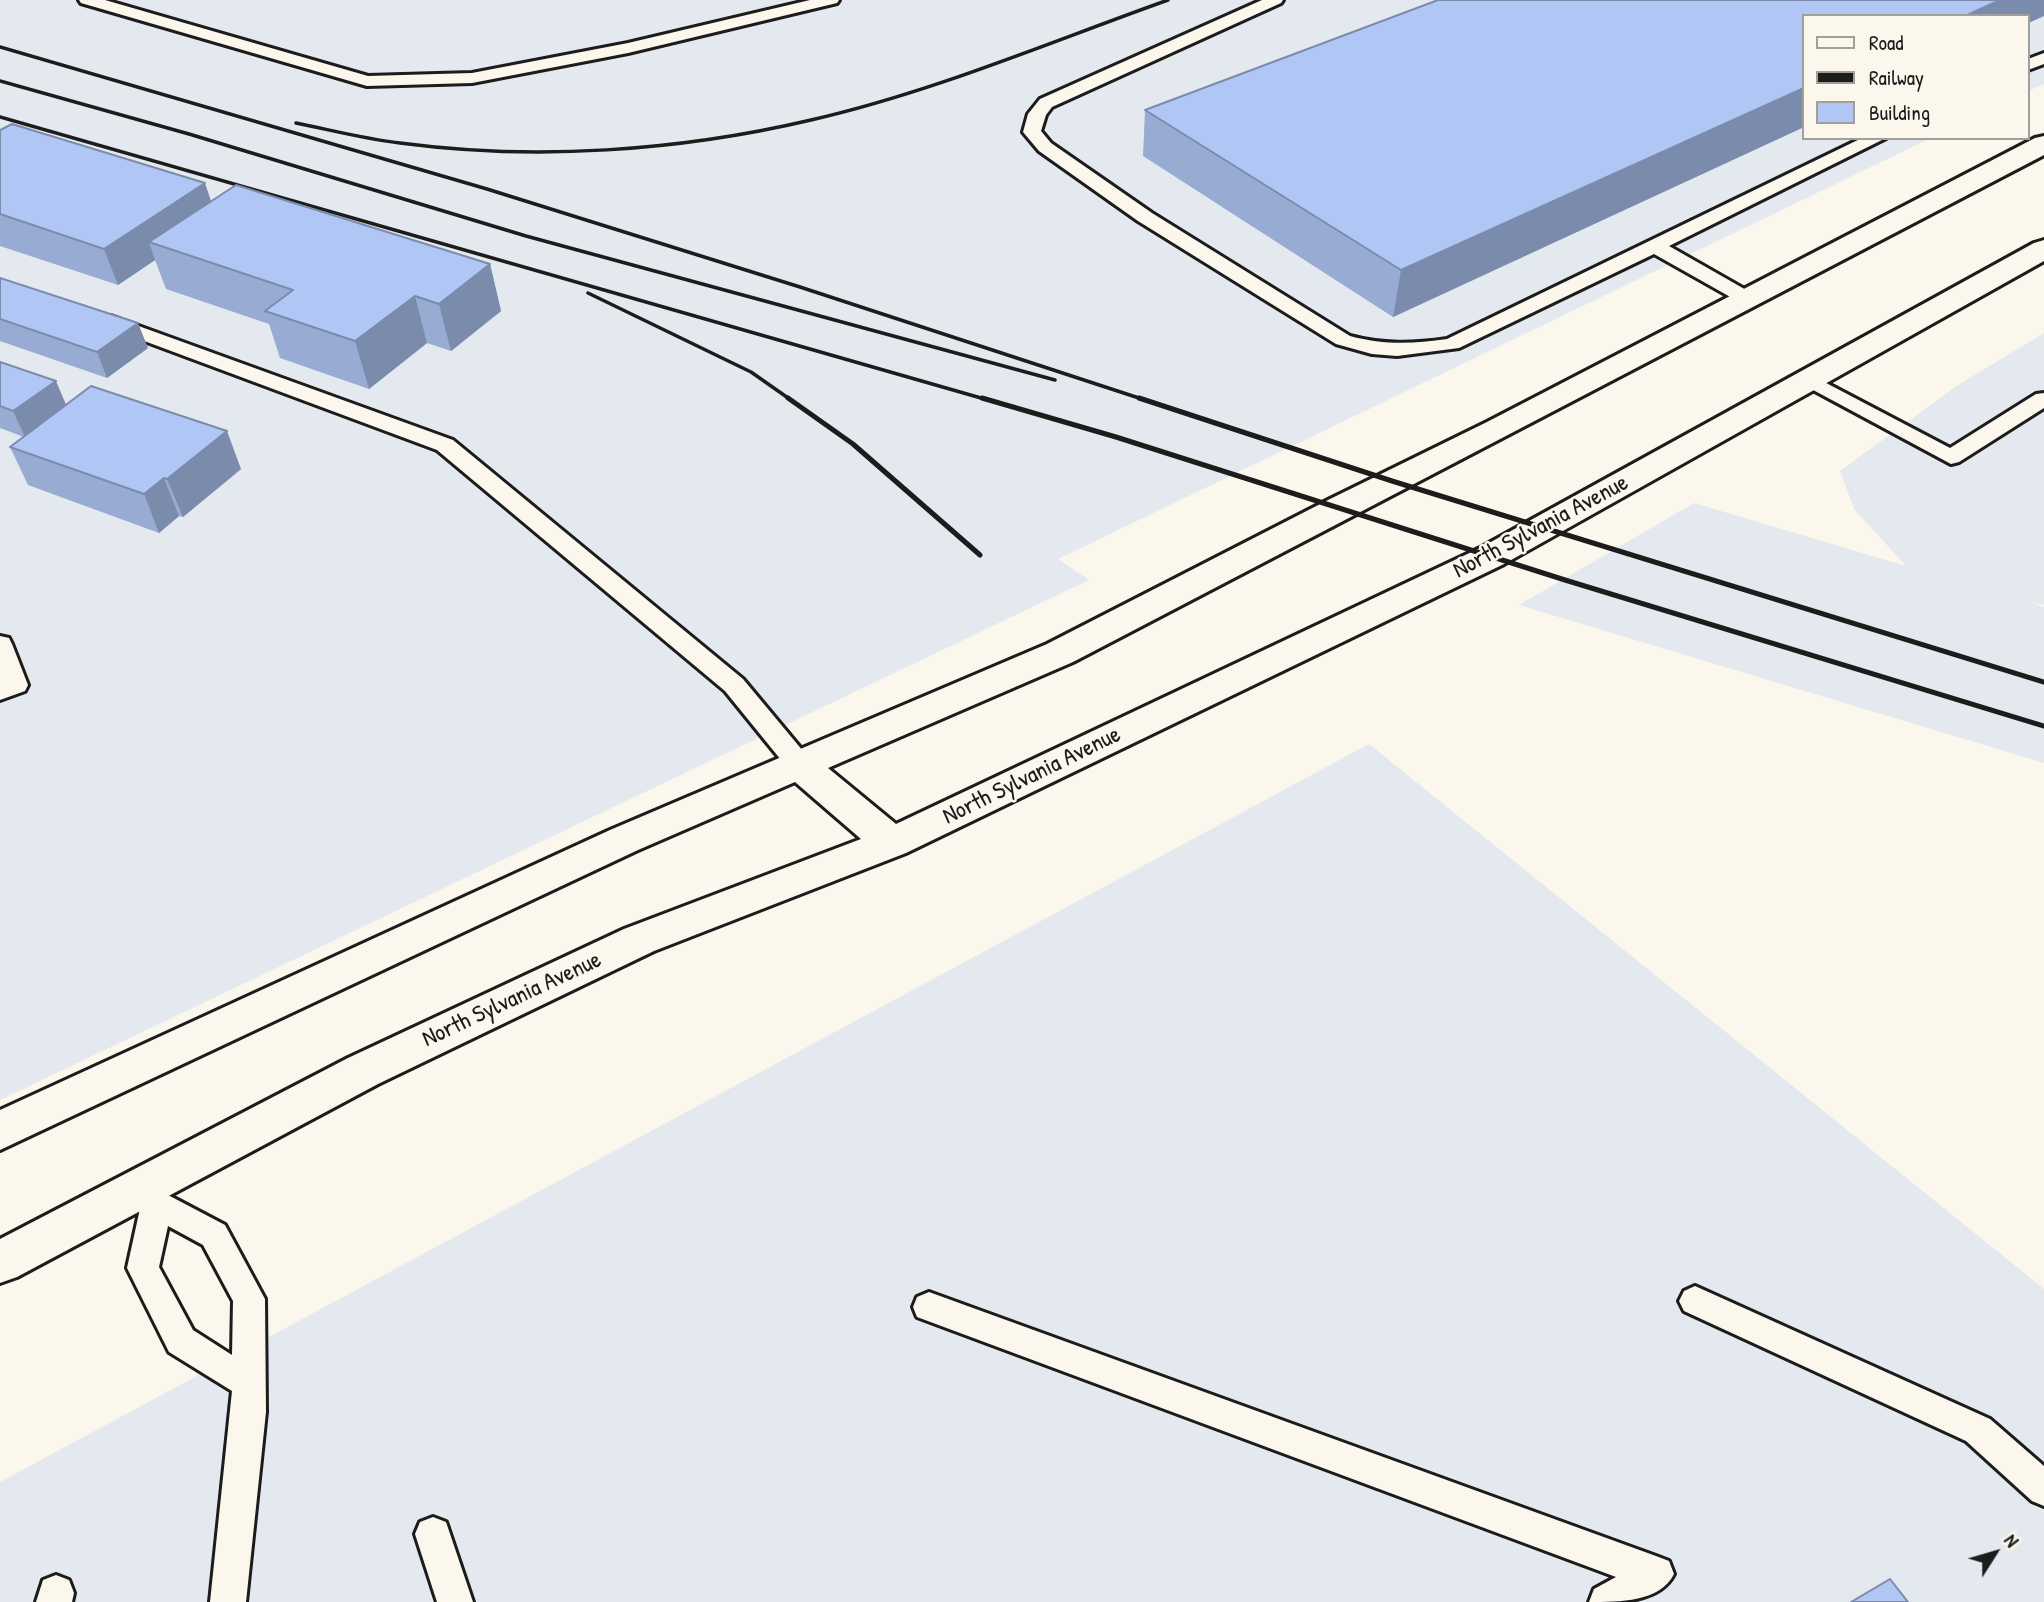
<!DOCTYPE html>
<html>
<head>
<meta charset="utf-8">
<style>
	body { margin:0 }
	#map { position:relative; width:2044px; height:1602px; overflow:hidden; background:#fbf7ec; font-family:"Patrick Hand",sans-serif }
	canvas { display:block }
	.legend { position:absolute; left:1802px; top:14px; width:228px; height:126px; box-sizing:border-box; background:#fbf7ec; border:2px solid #a29f99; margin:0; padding:9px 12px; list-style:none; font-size:21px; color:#1c1c1c }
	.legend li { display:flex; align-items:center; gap:14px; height:35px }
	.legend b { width:35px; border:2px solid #a29f99 }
	.north { position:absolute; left:1960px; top:1518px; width:70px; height:70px; -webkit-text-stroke:5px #fbf7ec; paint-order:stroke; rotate:53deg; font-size:19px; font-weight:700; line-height:28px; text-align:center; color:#1c1c1c }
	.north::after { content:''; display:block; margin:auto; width:24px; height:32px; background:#1c1c1c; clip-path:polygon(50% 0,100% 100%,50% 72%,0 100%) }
</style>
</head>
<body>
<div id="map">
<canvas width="2044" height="1602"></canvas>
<ul class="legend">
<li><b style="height:9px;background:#fbf7ec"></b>Road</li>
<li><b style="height:9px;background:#1c1c1c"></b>Railway</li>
<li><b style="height:19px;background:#b0c7f5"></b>Building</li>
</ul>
<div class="north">N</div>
</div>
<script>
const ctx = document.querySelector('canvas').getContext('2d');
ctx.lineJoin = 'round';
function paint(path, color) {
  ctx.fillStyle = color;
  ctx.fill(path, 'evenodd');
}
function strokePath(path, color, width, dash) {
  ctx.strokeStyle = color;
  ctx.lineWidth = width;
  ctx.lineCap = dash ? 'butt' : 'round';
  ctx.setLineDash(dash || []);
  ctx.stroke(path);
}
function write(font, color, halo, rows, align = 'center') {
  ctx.font = font + ' "Patrick Hand",sans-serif';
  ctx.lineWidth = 5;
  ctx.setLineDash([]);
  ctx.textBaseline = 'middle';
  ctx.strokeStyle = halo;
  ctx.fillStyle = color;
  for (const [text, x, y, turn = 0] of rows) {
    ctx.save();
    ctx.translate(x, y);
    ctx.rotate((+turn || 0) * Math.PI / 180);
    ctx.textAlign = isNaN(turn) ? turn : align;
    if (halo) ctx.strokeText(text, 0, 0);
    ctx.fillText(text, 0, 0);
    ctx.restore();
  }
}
paint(new Path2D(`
	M0 0H2044V84L2028 91V16H1804V138H1931L1058 559 1089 580 0 1100Z
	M2044 333V605L2028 601 2044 607V763L1519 605 1694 503 1906 566 1854 509 1840 471 1958 385Z
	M1369 744 2044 1289V1602H0V1482Z`), '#e4e9ef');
const service = new Path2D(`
	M79 0H105L368 76 472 73 628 43 810 0H839L837 3 628 53 472 83 367 86 81 3Z
	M1262 0H1283L1281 3 1052 107 1046 115 1041 131 1051 143 1152 213 1350 336C1383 345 1413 344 1447 339L1862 138H1886L1669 246 1755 295 1758 299 1755 303H1741L1654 254 1459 348 1397 356 1372 354 1336 344 1138 221 1039 151 1023 132 1028 114 1040 99Z
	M2044 53V64L2028 70V59Z
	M111 316 453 440 743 679 808 757 812 764 808 771 799 773 790 771 725 691 437 450 104 326 101 322 104 318Z
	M1809 374 1950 448 2036 394 2044 393V408L1959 462 1951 464 1802 384 1799 380 1802 376Z
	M0 636 9 638 12 644 28 685 25 691 0 700Z
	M150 1175 161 1178 168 1195 225 1225 265 1299 266 1412 246 1602H210L232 1391 169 1352 127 1268 141 1204 134 1188 139 1178ZM168 1226 203 1245 233 1301 232 1355 193 1330 159 1267Z
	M1695 1286 1990 1419 2044 1466V1506L2032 1501 1966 1441 1684 1311 1679 1301 1684 1291Z
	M929 1292 1656 1556 1669 1561 1674 1574C1660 1602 1620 1602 1589 1602L1594 1589 1616 1577 917 1317 913 1307 917 1297Z
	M433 1517 446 1522 473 1602H437L415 1534 420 1522Z
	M56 1575 69 1580 74 1593 72 1602H36L43 1580Z`);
const secondary = new Path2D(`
	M2044 136V155L1073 662 828 768 896 824 1480 548 2034 243 2044 240V261L1504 564 906 853 654 951 378 1084 17 1277 0 1283V1239L348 1058 624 929 861 839 795 782 638 850 0 1150V1110L610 830 1047 644 1328 500 1487 422 2035 138Z`);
strokePath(service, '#1c1c1c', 6);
strokePath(secondary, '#1c1c1c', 6);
paint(service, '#fbf7ec');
paint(secondary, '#fbf7ec');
strokePath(new Path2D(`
	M0 47 487 189 800 287 1145 400
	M0 81 189 134 526 236 1055 380
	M0 117 988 400
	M296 123C331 130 365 139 400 143 535 161 679 151 811 120 933 92 1050 42 1168 0
	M588 293 751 372 791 400`), '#1c1c1c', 3.5);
strokePath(new Path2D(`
	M788 398 853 444 980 555
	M982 398 1116 437 1565 580 2044 726
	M1139 398 1392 481 2044 682`), '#1c1c1c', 5);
paint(new Path2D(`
	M1438 0H2044V16L2028 23V16H1804V127L1393 317 1143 156 1145 110Z
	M0 130 211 202 490 264 501 311 451 351 427 343 369 389 280 358 269 324 166 289 155 260 118 285 0 246Z
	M0 278 148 348 107 378 0 341Z
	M0 362 66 405 241 469 183 517 179 516 159 533 28 485 10 447 24 437 0 428Z`), '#97abd3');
paint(new Path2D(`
	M2000 0H2044V16L2028 23V16H1965Z
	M1804 88V127L1393 317 1401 270Z
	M205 183 217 219 149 242 155 260 118 285 104 249Z
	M490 264 501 311 451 351 439 304Z
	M415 296 427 343 369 389 355 341Z
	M138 323 148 348 107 378 97 352Z
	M56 381 67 407 25 437 13 411Z
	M227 431 241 469 183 517 167 479Z
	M164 478 179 516 159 533 144 494Z`), '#7b8bac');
const building = new Path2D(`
	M1438 0H2000L1965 16H1804V88L1401 270 1145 110Z
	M12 124 205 183 104 249 0 214V130Z
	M236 185 490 264 439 304 415 296 355 341 265 311 293 290 149 242Z
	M0 278 138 323 97 352 0 319Z
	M0 362 56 381 13 411 0 406Z
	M91 386 227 431 167 479 164 478 144 494 10 447Z
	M1890 1579 1908 1602H1851Z`);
paint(building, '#b0c7f5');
strokePath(building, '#7b8bac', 2);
write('24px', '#1c1c1c', '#fbf7ec', [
	["North Sylvania Avenue",1541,527,-28],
	["North Sylvania Avenue",1032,776,-26],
	["North Sylvania Avenue",512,1000,-25]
]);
</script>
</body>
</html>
